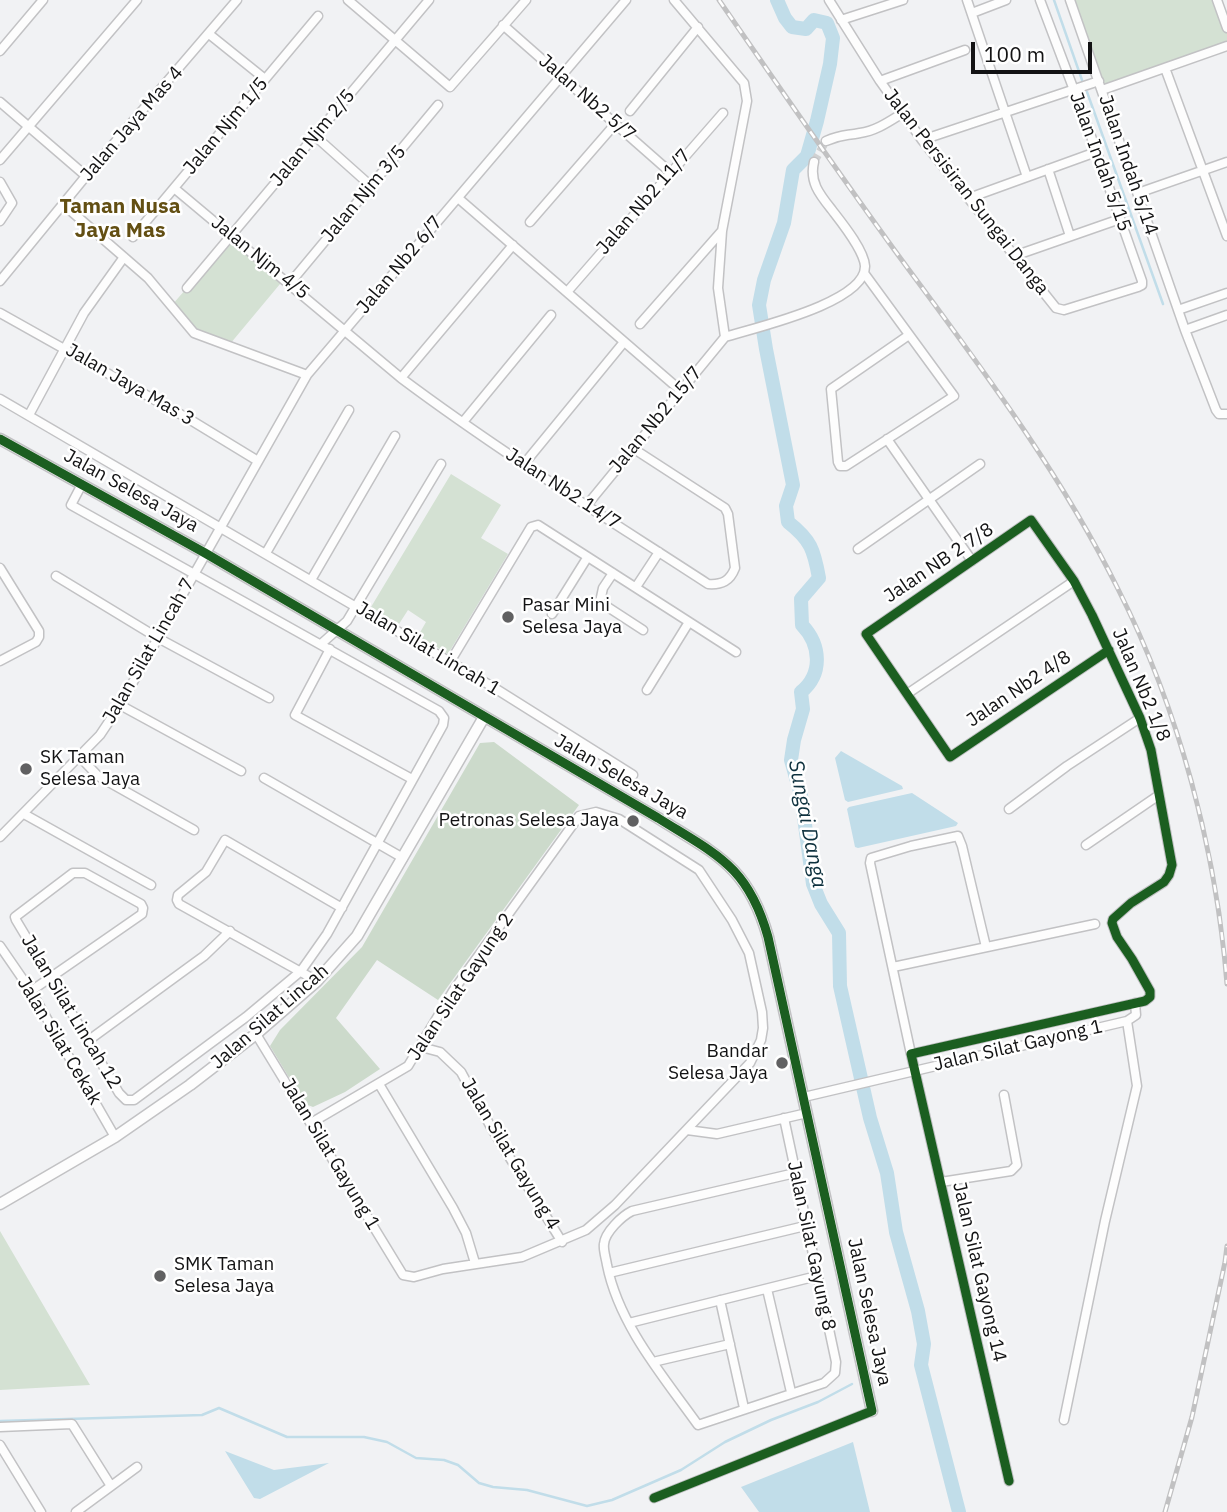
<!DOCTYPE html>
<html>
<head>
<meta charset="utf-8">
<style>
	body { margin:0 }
	#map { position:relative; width:1227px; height:1512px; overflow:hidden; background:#f1f2f4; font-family:"IBM Plex Sans",sans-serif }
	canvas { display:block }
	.scale { position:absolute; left:971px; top:42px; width:121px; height:32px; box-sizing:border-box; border:4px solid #131314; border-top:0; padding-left:9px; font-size:21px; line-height:24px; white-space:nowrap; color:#131314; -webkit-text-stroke:5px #fff; paint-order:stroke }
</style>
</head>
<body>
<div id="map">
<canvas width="1227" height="1512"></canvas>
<div class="scale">100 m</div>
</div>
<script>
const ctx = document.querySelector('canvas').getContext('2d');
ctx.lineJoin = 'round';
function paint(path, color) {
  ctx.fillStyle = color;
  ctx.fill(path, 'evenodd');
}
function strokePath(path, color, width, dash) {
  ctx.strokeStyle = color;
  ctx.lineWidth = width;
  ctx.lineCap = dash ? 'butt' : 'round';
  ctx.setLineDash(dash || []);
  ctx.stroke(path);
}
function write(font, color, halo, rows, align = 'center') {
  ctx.font = font + ' "IBM Plex Sans",sans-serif';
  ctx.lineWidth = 5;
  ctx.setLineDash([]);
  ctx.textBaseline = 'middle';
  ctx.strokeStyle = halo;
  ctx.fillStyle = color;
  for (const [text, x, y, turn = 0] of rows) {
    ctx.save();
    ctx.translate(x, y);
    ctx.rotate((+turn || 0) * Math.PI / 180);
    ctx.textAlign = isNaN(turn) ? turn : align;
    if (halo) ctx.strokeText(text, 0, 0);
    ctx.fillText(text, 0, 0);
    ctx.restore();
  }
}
paint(new Path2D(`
	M1070 0H1217L1227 28V46L1102 90Z
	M234 234 285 278 230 344 194 332 172 305Z
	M451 474 501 505 481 538 508 554 448 654 418 636 426 622 408 610 399 624 371 607Z
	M0 1231 90 1385 0 1390Z`), '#d4e1d3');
paint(new Path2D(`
	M494 742 579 805 438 1000 377 960 336 1018 380 1069 345 1092 313 1107 305 1104 270 1046 280 1030 362 947 480 743Z`), '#ccdacb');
paint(new Path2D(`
	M841 751 902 786 903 789 848 802 845 800 835 758Z
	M912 793 958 823 956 826 858 848 855 847 847 809 849 807Z
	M853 1442 870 1512H759L741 1487Z
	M225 1451 274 1470 329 1463 260 1499 254 1498Z`), '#c1dde9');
strokePath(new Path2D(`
	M1054 0 1082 80
	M1087 92 1163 304
	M0 1421 202 1415 219 1408 287 1437H364L387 1442 416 1458 444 1460 458 1465 479 1483 493 1487 527 1490 587 1506 612 1500 681 1470 725 1442 771 1420 818 1402 852 1384`), '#c1dde9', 2.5);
strokePath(new Path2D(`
	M777 0 785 18 792 27 806 29 814 20 827 23 833 38 830 64 817 121 807 156 793 170 784 223 764 280 759 305 766 349 793 485 786 506 788 522C811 540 814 550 819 578L801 599 802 625C821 645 823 674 801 692L803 709 794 740 791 760 801 795 813 884 821 904 839 933 840 986 870 1118 887 1173 896 1232 918 1311 924 1344 921 1365 959 1512`), '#c1dde9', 14);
strokePath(new Path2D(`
	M814 162 826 141`), '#d0d1d2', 8, [8, 4]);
const minor = new Path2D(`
	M348 0 450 87 526 0
	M674 0 744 83 747 101 722 231 718 288 725 337C753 328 866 303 865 266 864 250 842 223 832 210 820 195 809 182 814 162
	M829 0 880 81 922 140 1056 308 1064 310 1138 287 1142 285V281L1086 122 1040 0
	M967 0 1027 177
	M1070 0 1185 330 1216 410 1219 414H1227
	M1217 0 1227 28
	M972 13 1006 0
	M841 20 903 0
	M503 25 670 172
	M209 34 265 79
	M0 51 43 0
	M1165 68 1227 236
	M880 81 965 50
	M1102 90 1227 46
	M0 102 86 176
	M630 111 698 27
	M315 136 371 186
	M922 140 1099 81
	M826 141C842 134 845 136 860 133 876 131 890 121 903 113
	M0 160 137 0
	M1048 169 1070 236
	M0 182 12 203 0 221
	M174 188 401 378C500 452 605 517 708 584 722 585 730 581 735 568L728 514 725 508 634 449
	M1138 193 1227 162
	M458 198 680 390
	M969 198 1096 152
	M64 205 148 278 194 333 307 375
	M530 222 616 123
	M133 237 318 16
	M1014 256 1120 219
	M864 273 954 396 846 466H840L838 462 831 389 909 335
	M0 281 86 176 237 0
	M290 283 438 105
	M187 288 429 0
	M567 292 723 113
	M1178 310 1227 293
	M0 313 189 419 258 461
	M640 324 721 232
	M1185 330 1227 315
	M401 378 513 245
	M0 399 493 687 633 775
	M29 415 84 313 124 257
	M463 422 551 315
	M887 439 972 561
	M524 464 624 342
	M587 505 725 337
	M858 549 980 464
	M266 553 349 410
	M0 568 39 631V637L36 642 0 661
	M613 573 603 588 600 602 643 630
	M56 576 158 638 269 698
	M311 580 395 436
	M636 587 659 552
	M552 614 587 558
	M321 644 347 621 441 464
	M330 649 295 715 412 779
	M450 662 531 527 538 525 736 652
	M647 690 689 622
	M907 694 1074 581
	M120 705 241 771
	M79 756 98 776 194 830
	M264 778 403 858
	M1009 809 1067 766 1140 718
	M24 814 151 885
	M0 837 100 735 120 705 307 375 626 0
	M1086 845 1159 795
	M0 946 31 991 115 1137
	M893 967 1095 924
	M317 981 179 904 177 900 178 895 206 872 225 840 342 908
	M31 991 142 914 143 908 141 904 85 873H73L15 917 16 920C51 978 85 1035 119 1093L126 1100H134L246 1017 301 971 327 934 443 725 444 718 439 711 71 505 82 484
	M256 1034 403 1275 414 1277 443 1269 522 1257 586 1230 615 1205 750 1063 761 1040 763 1028 762 1012 749 953 732 920 699 870 619 819 596 812 579 816 453 991 408 1066 311 1123
	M89 1040 204 956 230 931
	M421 1047 440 1052 461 1072 492 1129 562 1242
	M911 1054 870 863 871 858 911 846 958 836 962 846 986 947
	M379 1084 453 1208 466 1233 475 1263
	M804 1097 1127 1021 1136 1015 1135 1003
	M784 1118 836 1362 835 1373 824 1383 698 1425C663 1376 619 1325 607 1265 606 1258 603 1250 604 1244 605 1232 622 1216 632 1211L795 1173
	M687 1130 717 1134 807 1113
	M941 1182 1011 1171 1017 1165 1004 1095
	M609 1273 805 1226
	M767 1289 791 1392
	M720 1300 744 1408
	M629 1323 817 1276
	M653 1362 730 1344
	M1064 1420 1105 1221 1137 1086 1127 1021
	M0 1427 72 1424 111 1486
	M0 1445 41 1512
	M1009 1481 911 1054 1145 1001 1150 997V991L1132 959 1117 937 1112 923 1113 919 1131 903 1164 882 1169 875 1172 865 1151 750 1140 718 1092 615 1074 581 1031 520 866 634 950 757 1109 650
	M654 1498 872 1411
	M76 1512 137 1467`);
const tertiary = new Path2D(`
	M0 439 205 553 658 818C717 855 748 866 768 937L872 1411
	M0 1204 115 1137 190 1085 256 1034 317 981 357 936 484 717`);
strokePath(minor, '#c2c2c4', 11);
strokePath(tertiary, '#c2c2c4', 13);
strokePath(minor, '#fdfdfd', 8);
strokePath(tertiary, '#fdfdfd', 10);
const rail = new Path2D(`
	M719 0C779 87 839 174 901 259 979 365 1059 470 1118 589 1179 710 1216 849 1227 984
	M1165 1512 1192 1417 1225 1262 1227 1246`);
strokePath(rail, '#c1c1c2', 5);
strokePath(rail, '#fff', 2.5, [8]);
strokePath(new Path2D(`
	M0 439 205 553 658 818C717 855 748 866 768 937L872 1411 654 1498
	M1009 1481 911 1054 1145 1001 1150 997V991L1132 959 1117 937 1112 923 1113 919 1131 903 1164 882 1169 875 1172 865 1151 750 1140 718 1092 615 1074 581 1031 520 866 634 950 757 1109 650`), '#1b5e20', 9);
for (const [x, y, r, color] of [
	[508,617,7,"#616162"],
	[26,769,7,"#616162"],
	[633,821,7,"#616162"],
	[782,1063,7,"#616162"],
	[160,1276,7,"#616162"]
]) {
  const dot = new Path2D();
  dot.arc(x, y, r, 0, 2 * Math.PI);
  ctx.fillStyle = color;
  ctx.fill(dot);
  strokePath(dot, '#fff', 2.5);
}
write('19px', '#131314', '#fff', [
	["Jalan Nb2 5/7",587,98,41],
	["Jalan Jaya Mas 4",132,124,-49],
	["Jalan Njm 1/5",226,126,-50],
	["Jalan Njm 2/5",313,138,-50],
	["Jalan Indah 5/15",1100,162,70],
	["Jalan Indah 5/14",1128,165,71],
	["Jalan Persisiran Sungai Danga",966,192,52],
	["Jalan Njm 3/5",364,194,-50],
	["Jalan Nb2 11/7",644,202,-49],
	["Jalan Njm 4/5",260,258,39],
	["Jalan Nb2 6/7",400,265,-50],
	["Jalan Jaya Mas 3",130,385,30],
	["Jalan Nb2 15/7",656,420,-50],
	["Jalan Nb2 14/7",563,489,33],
	["Jalan Selesa Jaya",131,491,29],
	["Jalan NB 2 7/8",939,563,-34],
	["Jalan Silat Lincah 1",428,649,31],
	["Jalan Silat Lincah 7",149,651,-60],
	["Jalan Nb2 1/8",1141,685,67],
	["Jalan Nb2 4/8",1019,689,-34],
	["Jalan Selesa Jaya",621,777,30],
	["Jalan Silat Gayung 2",461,987,-56],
	["Jalan Silat Lincah 12",71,1012,59],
	["Jalan Silat Lincah",270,1017,-41],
	["Jalan Silat Cekak",59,1041,59],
	["Jalan Silat Gayong 1",1018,1046,-13],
	["Jalan Silat Gayung 1",330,1154,59],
	["Jalan Silat Gayung 4",510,1154,59],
	["Jalan Silat Gayung 8",811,1246,78],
	["Jalan Silat Gayong 14",979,1272,77],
	["Jalan Selesa Jaya",869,1312,78]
]);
write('19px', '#131314', '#fff', [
	["Pasar Mini",522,606],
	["Selesa Jaya",522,628],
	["SK Taman",40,758],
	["Selesa Jaya",40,780],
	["Petronas Selesa Jaya",619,821,"right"],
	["Bandar",768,1052,"right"],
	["Selesa Jaya",768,1074,"right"],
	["SMK Taman",174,1265],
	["Selesa Jaya",174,1287]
], 'left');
write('bold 21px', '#634f13', '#fff', [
	["Taman Nusa",120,207],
	["Jaya Mas",120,231]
]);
write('italic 21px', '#0e313e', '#fff', [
	["Sungai Danga",807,824,79]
]);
</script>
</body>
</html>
